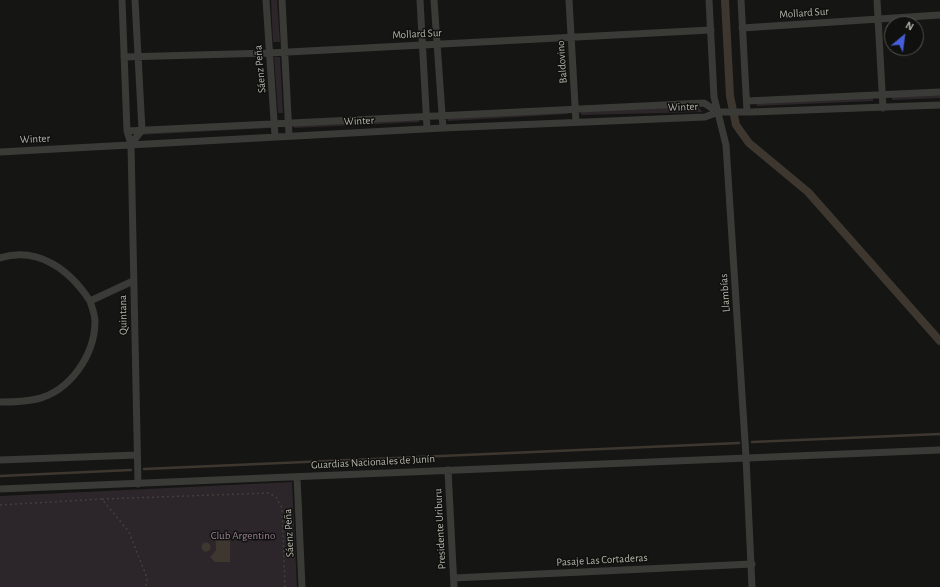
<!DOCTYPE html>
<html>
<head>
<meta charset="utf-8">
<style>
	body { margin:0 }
	#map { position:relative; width:940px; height:587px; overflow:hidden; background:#151614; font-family:"Alegreya Sans",sans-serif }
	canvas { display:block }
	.north { position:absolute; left:884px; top:16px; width:40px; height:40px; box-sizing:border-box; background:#10110f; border:1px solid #52524c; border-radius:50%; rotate:29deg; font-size:11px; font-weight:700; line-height:16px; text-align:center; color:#b4b3a8 }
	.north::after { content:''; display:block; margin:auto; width:14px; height:18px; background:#455edd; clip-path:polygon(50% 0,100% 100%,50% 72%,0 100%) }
</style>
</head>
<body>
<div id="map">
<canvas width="940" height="587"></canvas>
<div class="north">N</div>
</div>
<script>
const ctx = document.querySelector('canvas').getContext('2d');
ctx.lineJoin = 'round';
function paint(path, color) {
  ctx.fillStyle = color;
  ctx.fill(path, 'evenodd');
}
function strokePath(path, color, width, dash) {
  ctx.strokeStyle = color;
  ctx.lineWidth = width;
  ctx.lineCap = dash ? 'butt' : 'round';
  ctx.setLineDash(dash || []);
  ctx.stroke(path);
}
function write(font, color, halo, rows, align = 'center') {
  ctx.font = font + ' "Alegreya Sans",sans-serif';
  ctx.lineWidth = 3;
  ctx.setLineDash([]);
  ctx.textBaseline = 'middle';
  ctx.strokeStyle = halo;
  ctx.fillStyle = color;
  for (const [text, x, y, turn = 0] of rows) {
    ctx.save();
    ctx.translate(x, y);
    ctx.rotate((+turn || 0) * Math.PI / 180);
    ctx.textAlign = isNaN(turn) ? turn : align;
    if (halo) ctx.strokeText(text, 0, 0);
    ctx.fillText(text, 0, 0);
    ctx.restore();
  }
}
paint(new Path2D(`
	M271 0H277L280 42H273Z
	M274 57H280L283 113H278Z
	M940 92V98L892 100V94Z
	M873 95V101L757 106 756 99Z
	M698 106 702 112 581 115V109Z
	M567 110 568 114 448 121 447 117Z
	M419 116V122L294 128 293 122Z
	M270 123V128L138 135 137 131Z
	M292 482 297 587H0V496Z`), '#2c252a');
paint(new Path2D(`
	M215 532H230V562H215L210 557 216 550Z
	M201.5 547a4.5 4.5 0 1 1 9 0a4.5 4.5 0 1 1-9 0Z`), '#3d372f');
strokePath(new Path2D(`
	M752 442 940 434
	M144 469 739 443
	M0 476 131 470`), '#3d372f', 2.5);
strokePath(new Path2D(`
	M725 0 730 96 736 125 749 143 808 192 940 341`), '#3d372f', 8);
strokePath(new Path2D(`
	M102 499 269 493 276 497 282 508 285 587
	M0 505 102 499 129 532 147 578 146 587`), '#41413c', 1.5, [2, 3]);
strokePath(new Path2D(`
	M122 0 127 131 131 144 138 484
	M266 0 275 136
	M282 0 289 135
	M420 0 427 128
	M434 0 443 128
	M569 0 576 122
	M709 0 714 97 726 145 746 457 752 587
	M741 0 747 112
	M877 0 883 108
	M742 28 940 15
	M124 57 269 53 711 30
	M747 101 940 92
	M127 131 704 103 718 112
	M131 144 142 130 135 0
	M0 152 443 128 705 117 718 112H751L940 105
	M0 258C38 246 70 270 90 301L133 281
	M0 402C12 402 25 402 37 399 70 391 95 355 95 321 95 315 92 307 90 301
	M0 460 137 455
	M448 470 454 587
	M297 477 302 587
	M0 489 940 450
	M454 578 752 564`), '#3a3a36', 7);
write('11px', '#b4b3a8', '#10110f', [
	["Mollard Sur",804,13,-4],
	["Mollard Sur",417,34,-3],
	["Baldovino",562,62,-94],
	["Sáenz Peña",260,69,-95],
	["Winter",683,107,-2],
	["Winter",359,121,-3],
	["Winter",35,139,-3],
	["Llambías",725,293,-94],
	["Quintana",123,315,-91],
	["Guardias Nacionales de Junín",373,462,-3],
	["Presidente Uriburu",440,529,-93],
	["Sáenz Peña",289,533,-93],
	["Pasaje Las Cortaderas",602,560,-3]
]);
write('11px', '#9d8197', '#10110f', [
	["Club Argentino",243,536]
]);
</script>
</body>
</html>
